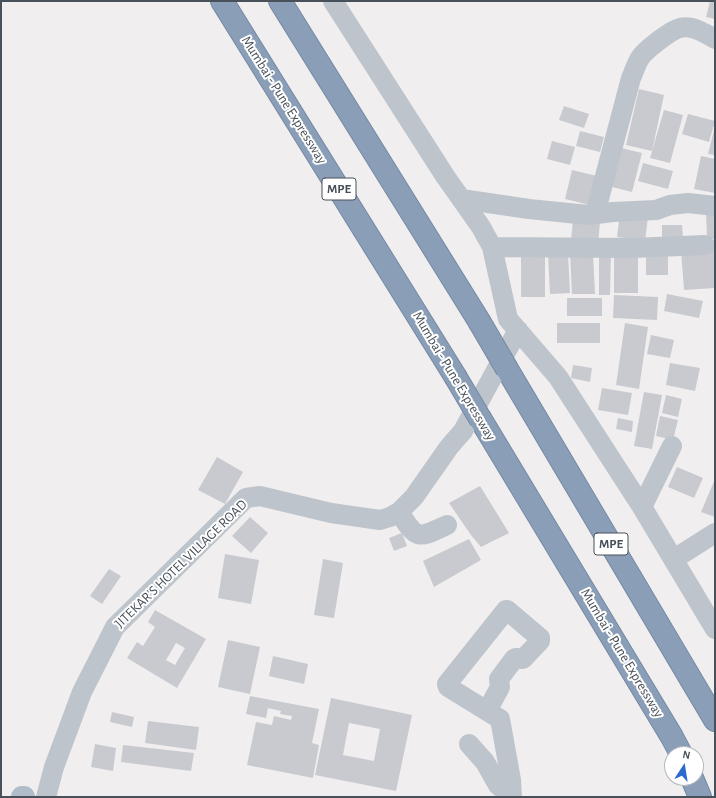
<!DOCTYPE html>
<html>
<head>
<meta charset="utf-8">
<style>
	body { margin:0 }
	#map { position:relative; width:716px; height:798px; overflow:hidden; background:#f0eeee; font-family:"Alegreya Sans",sans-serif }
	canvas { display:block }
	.frame { position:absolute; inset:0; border:2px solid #485059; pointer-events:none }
	.north { position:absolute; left:664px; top:746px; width:40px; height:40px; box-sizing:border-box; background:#fff; border:1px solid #b6b9bd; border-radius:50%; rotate:12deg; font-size:11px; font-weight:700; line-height:16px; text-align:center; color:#485059 }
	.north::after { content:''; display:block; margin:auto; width:14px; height:18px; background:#2a6ace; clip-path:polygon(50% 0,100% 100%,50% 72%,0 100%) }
</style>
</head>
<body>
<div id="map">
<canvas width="716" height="798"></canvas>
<div class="frame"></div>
<div class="north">N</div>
</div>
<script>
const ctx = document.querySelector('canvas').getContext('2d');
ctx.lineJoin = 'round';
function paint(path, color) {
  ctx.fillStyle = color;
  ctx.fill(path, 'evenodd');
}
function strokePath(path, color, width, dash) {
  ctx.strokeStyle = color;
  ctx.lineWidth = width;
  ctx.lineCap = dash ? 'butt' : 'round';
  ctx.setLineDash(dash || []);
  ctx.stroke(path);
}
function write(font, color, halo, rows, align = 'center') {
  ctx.font = font + ' "Alegreya Sans",sans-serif';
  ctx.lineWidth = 4;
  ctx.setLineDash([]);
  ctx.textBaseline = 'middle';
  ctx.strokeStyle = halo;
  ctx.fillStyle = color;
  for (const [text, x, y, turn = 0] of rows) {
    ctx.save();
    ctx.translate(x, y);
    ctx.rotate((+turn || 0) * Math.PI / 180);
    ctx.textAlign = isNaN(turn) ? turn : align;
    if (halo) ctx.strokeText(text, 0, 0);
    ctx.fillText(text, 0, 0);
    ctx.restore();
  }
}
paint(new Path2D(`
	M710 1H715V19L706 17Z
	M639 89 664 95 652 151 626 145Z
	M564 106 589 114 584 128 559 120Z
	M664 110 683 115 670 163 650 158Z
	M688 114 715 121 709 142 682 134Z
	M714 130H715V155L708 154Z
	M580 131 604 137 600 152 576 146Z
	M552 141 575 147 570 165 547 159Z
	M621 148 642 153 632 192 612 187Z
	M701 156 715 159V193L694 189Z
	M643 163 673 171 668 189 638 181Z
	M572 170 597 176 590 205 565 199Z
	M715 212V239H707L706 213Z
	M620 213 648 217 645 241 617 237Z
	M573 219 600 222 598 244 571 241Z
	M662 225H682L683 237 662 242Z
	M521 248H545V297H521Z
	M715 249V288L684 290 681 251Z
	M646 251H668V275H646Z
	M570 252 593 253 595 294H572Z
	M614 252 638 253V293H614Z
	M599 253H611L610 295H599Z
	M548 254H568L570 293 550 294Z
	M667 294 703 301 699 318 664 311Z
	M614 295 658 297 657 320 613 318Z
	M567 298H602V316H567Z
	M557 323H600V343H557Z
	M625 323 648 327 639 389 616 385Z
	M651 335 674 340 670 358 647 354Z
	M670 363 700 368 695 391 666 385Z
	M573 365 592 368 590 382 571 378Z
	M602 388 632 393 628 415 598 410Z
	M644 392 662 395 652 449 634 446Z
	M666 395 682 399 678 417 662 413Z
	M660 416 678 420 673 440 656 436Z
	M618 418 633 421 632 432 616 429Z
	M217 457 243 472 225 504 198 490Z
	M677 467 703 478 694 498 668 487Z
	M715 479V517L701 512Z
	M480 486 509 533 481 547 471 535 449 503Z
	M250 517 268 533 251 553 232 536Z
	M402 533 407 546 394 551 389 538Z
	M469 539 481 560 434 587 423 561Z
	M225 554 259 560 251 604 218 598Z
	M323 559 343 563 334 618 314 615Z
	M109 569 121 576 102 604 90 596Z
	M155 610 206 639 177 688 127 658 137 642 143 646 155 627 148 622ZM176 643 185 648 175 665 166 660Z
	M228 640 260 647 250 694 218 687Z
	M273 656 308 664 304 684 269 676Z
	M250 696 319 709 312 743 319 745 313 778 247 765 256 722 272 725 274 716 291 720 292 716 280 714 281 711 268 708 266 718 246 714Z
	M331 698 412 715 396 791 315 775ZM349 723 380 729 374 761 343 755Z
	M112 712 134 717 132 727 110 722Z
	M148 721 199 727 196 750 145 743Z
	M95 744 116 748 113 771 91 767Z
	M123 745 194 753 191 771 121 762Z`), '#c9cad0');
const highway = new Path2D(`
	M222 1 455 376
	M280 1 479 321
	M507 369 715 720
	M481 420 672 737 681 754
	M692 778 700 797`);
strokePath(highway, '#7589a4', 24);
strokePath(new Path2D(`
	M333 1 445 176 481 227 492 247 508 319 558 377 642 507 715 629
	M461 199 529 209 588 215 613 212 656 210 670 205 688 203 715 206
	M595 214 631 78C634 72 636 64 640 58 645 50 671 30 680 28 692 25 705 33 715 39
	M492 247 632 248 705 245
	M642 507 672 446
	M399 512C417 540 417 539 447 525
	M674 559 715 533
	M487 711 500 687 499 679 514 659 516 658 523 659 540 641V638L507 610H506L447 684 448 687 500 719 511 780 512 797
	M469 744 485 762 498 785 512 797
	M46 797 54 767 82 692 115 627 246 498 260 496 331 513 380 520 390 517 399 512 414 497 449 447 463 431 518 330`), '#bdc4cb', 20);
strokePath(new Path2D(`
	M22 797H24`), '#b0bcca', 22);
strokePath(highway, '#8a9eb8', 22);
const highwayBridge = new Path2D(`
	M479 321 507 369
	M455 376 481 420`);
strokePath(highwayBridge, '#7589a4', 24, []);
strokePath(highwayBridge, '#8a9eb8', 22);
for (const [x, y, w] of [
	[339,189,34],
	[611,544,34]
]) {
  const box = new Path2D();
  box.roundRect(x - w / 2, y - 11, w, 22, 3);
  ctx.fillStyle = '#fff';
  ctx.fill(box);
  strokePath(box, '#485059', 1);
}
write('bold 13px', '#485059', null, [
	["MPE",339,189],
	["MPE",611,544]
]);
write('14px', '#485059', '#fff', [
	["Mumbai - Pune Expressway",284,100,58],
	["Mumbai - Pune Expressway",454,376,59],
	["JITEKAR'S HOTEL VILLAGE ROAD",181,564,-44],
	["Mumbai - Pune Expressway",622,653,59]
]);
</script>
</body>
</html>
